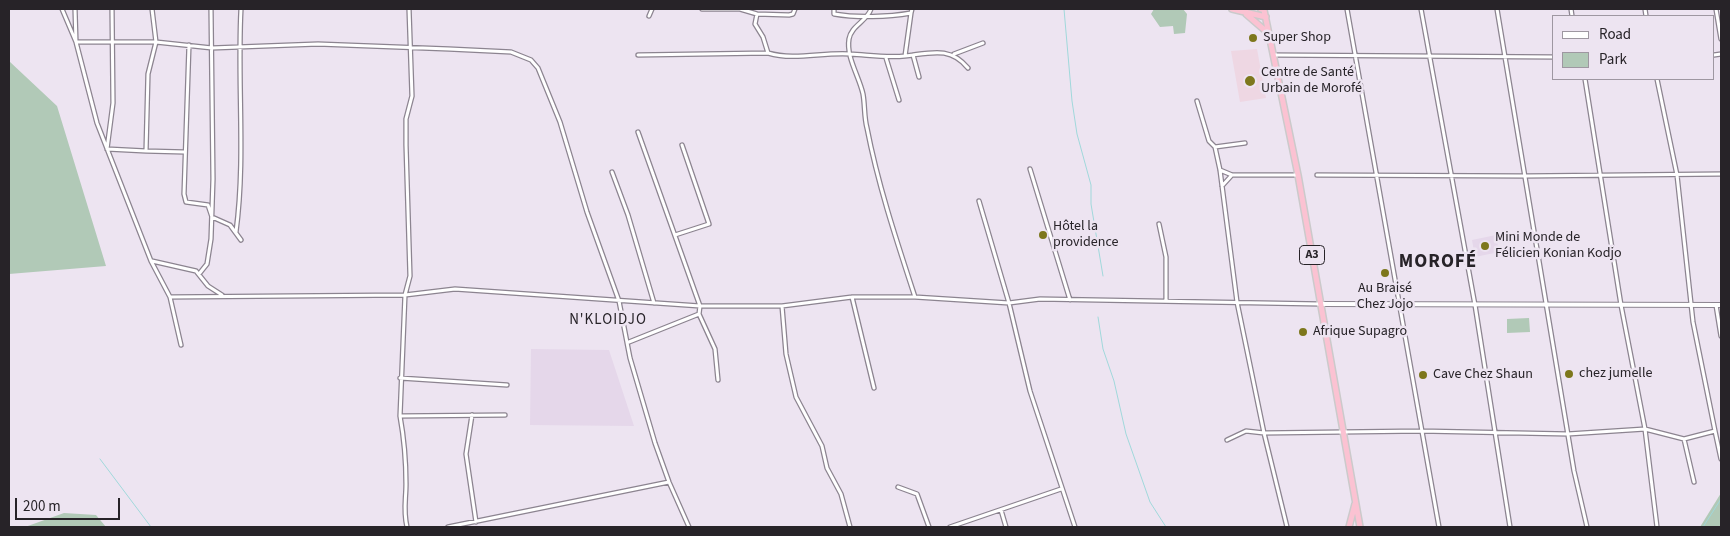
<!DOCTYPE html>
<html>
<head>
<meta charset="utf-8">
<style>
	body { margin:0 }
	#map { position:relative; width:1730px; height:536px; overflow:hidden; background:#ede4f1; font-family:"Source Sans 3",sans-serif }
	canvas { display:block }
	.frame { position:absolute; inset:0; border:10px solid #272328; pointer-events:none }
	.legend { position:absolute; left:1552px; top:15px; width:162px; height:65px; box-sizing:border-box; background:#ede4f1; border:1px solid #9e97a1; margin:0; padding:6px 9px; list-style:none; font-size:15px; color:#272328 }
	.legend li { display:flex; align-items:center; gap:10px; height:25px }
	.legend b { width:25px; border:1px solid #9e97a1 }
	.scale { position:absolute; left:15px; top:498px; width:105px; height:22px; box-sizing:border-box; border:2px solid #272328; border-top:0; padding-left:6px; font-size:15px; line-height:18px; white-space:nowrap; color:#272328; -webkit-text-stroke:4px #ede4f1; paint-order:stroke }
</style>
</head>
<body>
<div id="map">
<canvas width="1730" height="536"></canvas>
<div class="frame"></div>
<ul class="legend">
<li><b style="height:6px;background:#fff"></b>Road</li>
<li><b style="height:14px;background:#b1c9b7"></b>Park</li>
</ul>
<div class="scale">200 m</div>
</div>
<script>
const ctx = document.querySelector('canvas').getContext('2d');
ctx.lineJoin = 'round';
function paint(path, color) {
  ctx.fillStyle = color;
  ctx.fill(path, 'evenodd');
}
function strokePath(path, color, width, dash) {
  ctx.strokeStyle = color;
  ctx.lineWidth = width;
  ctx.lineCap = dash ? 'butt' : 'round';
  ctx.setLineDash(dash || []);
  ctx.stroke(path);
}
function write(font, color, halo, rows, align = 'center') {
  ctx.font = font + ' "Source Sans 3",sans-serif';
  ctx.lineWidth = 5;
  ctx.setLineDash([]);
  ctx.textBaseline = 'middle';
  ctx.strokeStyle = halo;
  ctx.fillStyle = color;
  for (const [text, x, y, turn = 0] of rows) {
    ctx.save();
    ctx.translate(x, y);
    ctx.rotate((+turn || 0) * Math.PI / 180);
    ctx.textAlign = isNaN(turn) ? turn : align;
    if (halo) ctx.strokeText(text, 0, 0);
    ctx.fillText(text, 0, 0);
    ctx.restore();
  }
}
paint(new Path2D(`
	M1496 235 1499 252 1475 257 1472 240Z
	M531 349 609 350 634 426 530 425Z`), '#e5d7ea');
paint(new Path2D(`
	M1257 49 1266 98 1240 102 1231 51Z`), '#eed7e3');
paint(new Path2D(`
	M1154 9H1183L1187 14 1185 33 1174 34 1173 26 1160 27 1151 14Z
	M9 61 57 106 106 266 9 274Z
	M1529 318 1530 332 1507 333V319Z
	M1721 493V527H1700Z
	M64 513 96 515 106 527H25Z`), '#b1c9b7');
strokePath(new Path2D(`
	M1064 9 1072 101 1077 134 1091 185V204L1103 276
	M1098 317 1103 349 1114 381 1126 434 1150 502 1166 527
	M100 459 151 527
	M1703 527 1721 499`), '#a0d8db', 1);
const minor = new Path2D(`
	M62 9 76 42 97 123 151 261 170 297 181 345
	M75 9 76 42H156L212 48 318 44 449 49 511 52 531 60 538 68 560 122 587 212 619 301 630 358 655 443 669 482 689 527
	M112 9 113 103 107 149 146 151 148 74 156 42 152 9
	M702 9H740L757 14 789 15 793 14 795 9
	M834 9V14C857 18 888 17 911 13L912 9
	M871 9C867 21 851 26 849 39 846 57 859 76 863 94 865 105 864 117 867 128 878 185 897 242 915 297
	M1347 9 1439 527
	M1421 9 1475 305 1510 527
	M1497 9 1574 471 1587 527
	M1571 9 1572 16
	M1645 9 1646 16
	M1716 9 1721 39
	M757 14 755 24 763 37 768 53
	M649 16 652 9
	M189 45 184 194 186 202 208 205 212 217 230 225 241 240
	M954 54 983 43
	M638 55 768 53C795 61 822 52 850 54 869 55 886 58 905 56L911 13
	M913 55 919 77
	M1274 55 1554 57
	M1714 55 1721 54
	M905 56C931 53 950 46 968 68
	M886 58 899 100
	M1585 79 1621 305 1645 429 1657 527
	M1197 101 1209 141 1215 147 1220 170 1237 302 1264 433 1287 527
	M638 132 700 306 699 314 715 349 718 380
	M1215 147 1245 143
	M146 151 184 152
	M1030 169 1070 300
	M1220 170 1232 175H1298
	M612 172 628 215 654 303
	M1317 175 1525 176 1721 174
	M1222 186 1232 175
	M979 201 1009 303 1030 391 1075 527
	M1159 224 1166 257V301
	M236 232C246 157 237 83 241 9
	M675 235 709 224 682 145
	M152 261 196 271 208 286 222 295
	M199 274 207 264 211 239 213 179 211 9
	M170 297 405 295 455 289 700 306H782L852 297H915L1009 303 1040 299 1320 304
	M852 297 874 388
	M1716 305 1721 336
	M782 306 786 354 796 397 822 446 827 468 841 494 850 527
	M629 342 699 314
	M400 378 507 385
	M472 415 466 454 476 522
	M400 416 505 415
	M1715 431 1721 459
	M1684 439 1694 482
	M1227 440 1246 431 1264 433 1421 431 1568 434 1645 429 1684 439 1715 431 1693 322 1677 175 1657 79
	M898 487 917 494 929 527
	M1001 510 1006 527
	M407 527C403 510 406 500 406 484 406 462 404 438 400 416L405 295 410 276 406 145V119L412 96 409 9
	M448 527 669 482
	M950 527 1061 489`);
const tertiary = new Path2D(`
	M1320 304 1721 305`);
const trunk = new Path2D(`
	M1232 9 1266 17
	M1261 9 1264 10 1298 175 1360 527
	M1246 14 1268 33
	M1349 527 1355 504`);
strokePath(minor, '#8c8490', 5.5);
strokePath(tertiary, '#8c8490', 6);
strokePath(trunk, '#cbcacb', 8);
strokePath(minor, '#fff', 3);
strokePath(tertiary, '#fff', 4);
strokePath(trunk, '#fbc2d2', 5);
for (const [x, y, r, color] of [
	[1253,38,5,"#7d771c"],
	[1250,81,6,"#7d771c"],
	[1043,235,5,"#7d771c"],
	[1485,246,5,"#7d771c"],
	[1385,273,5,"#7d771c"],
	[1303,332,5,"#7d771c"],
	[1569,374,5,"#7d771c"],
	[1423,375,5,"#7d771c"]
]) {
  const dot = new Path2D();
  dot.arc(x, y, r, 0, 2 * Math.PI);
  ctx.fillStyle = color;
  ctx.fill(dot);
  strokePath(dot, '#ede4f1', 2);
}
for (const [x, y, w] of [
	[1312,255,25]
]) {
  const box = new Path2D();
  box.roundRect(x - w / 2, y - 9.5, w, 19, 4);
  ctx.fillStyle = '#ede4f1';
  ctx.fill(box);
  strokePath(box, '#272328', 1);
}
write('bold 12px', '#272328', null, [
	["A3",1312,255]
]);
write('14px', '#272328', '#ede4f1', [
	["Super Shop",1263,38],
	["Centre de Santé",1261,73],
	["Urbain de Morofé",1261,89],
	["Hôtel la",1053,227],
	["providence",1053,243],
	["Mini Monde de",1495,238],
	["Félicien Konian Kodjo",1495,254],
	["Au Braisé",1385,289,"center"],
	["Chez Jojo",1385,305,"center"],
	["Afrique Supagro",1313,332],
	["chez jumelle",1579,374],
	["Cave Chez Shaun",1433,375]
], 'left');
ctx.letterSpacing = '1px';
write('15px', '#272328', '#ede4f1', [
	["N'KLOIDJO",608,321]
]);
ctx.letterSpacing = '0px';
ctx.letterSpacing = '1px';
write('bold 19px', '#272328', '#ede4f1', [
	["MOROFÉ",1438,263]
]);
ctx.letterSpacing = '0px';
</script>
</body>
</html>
